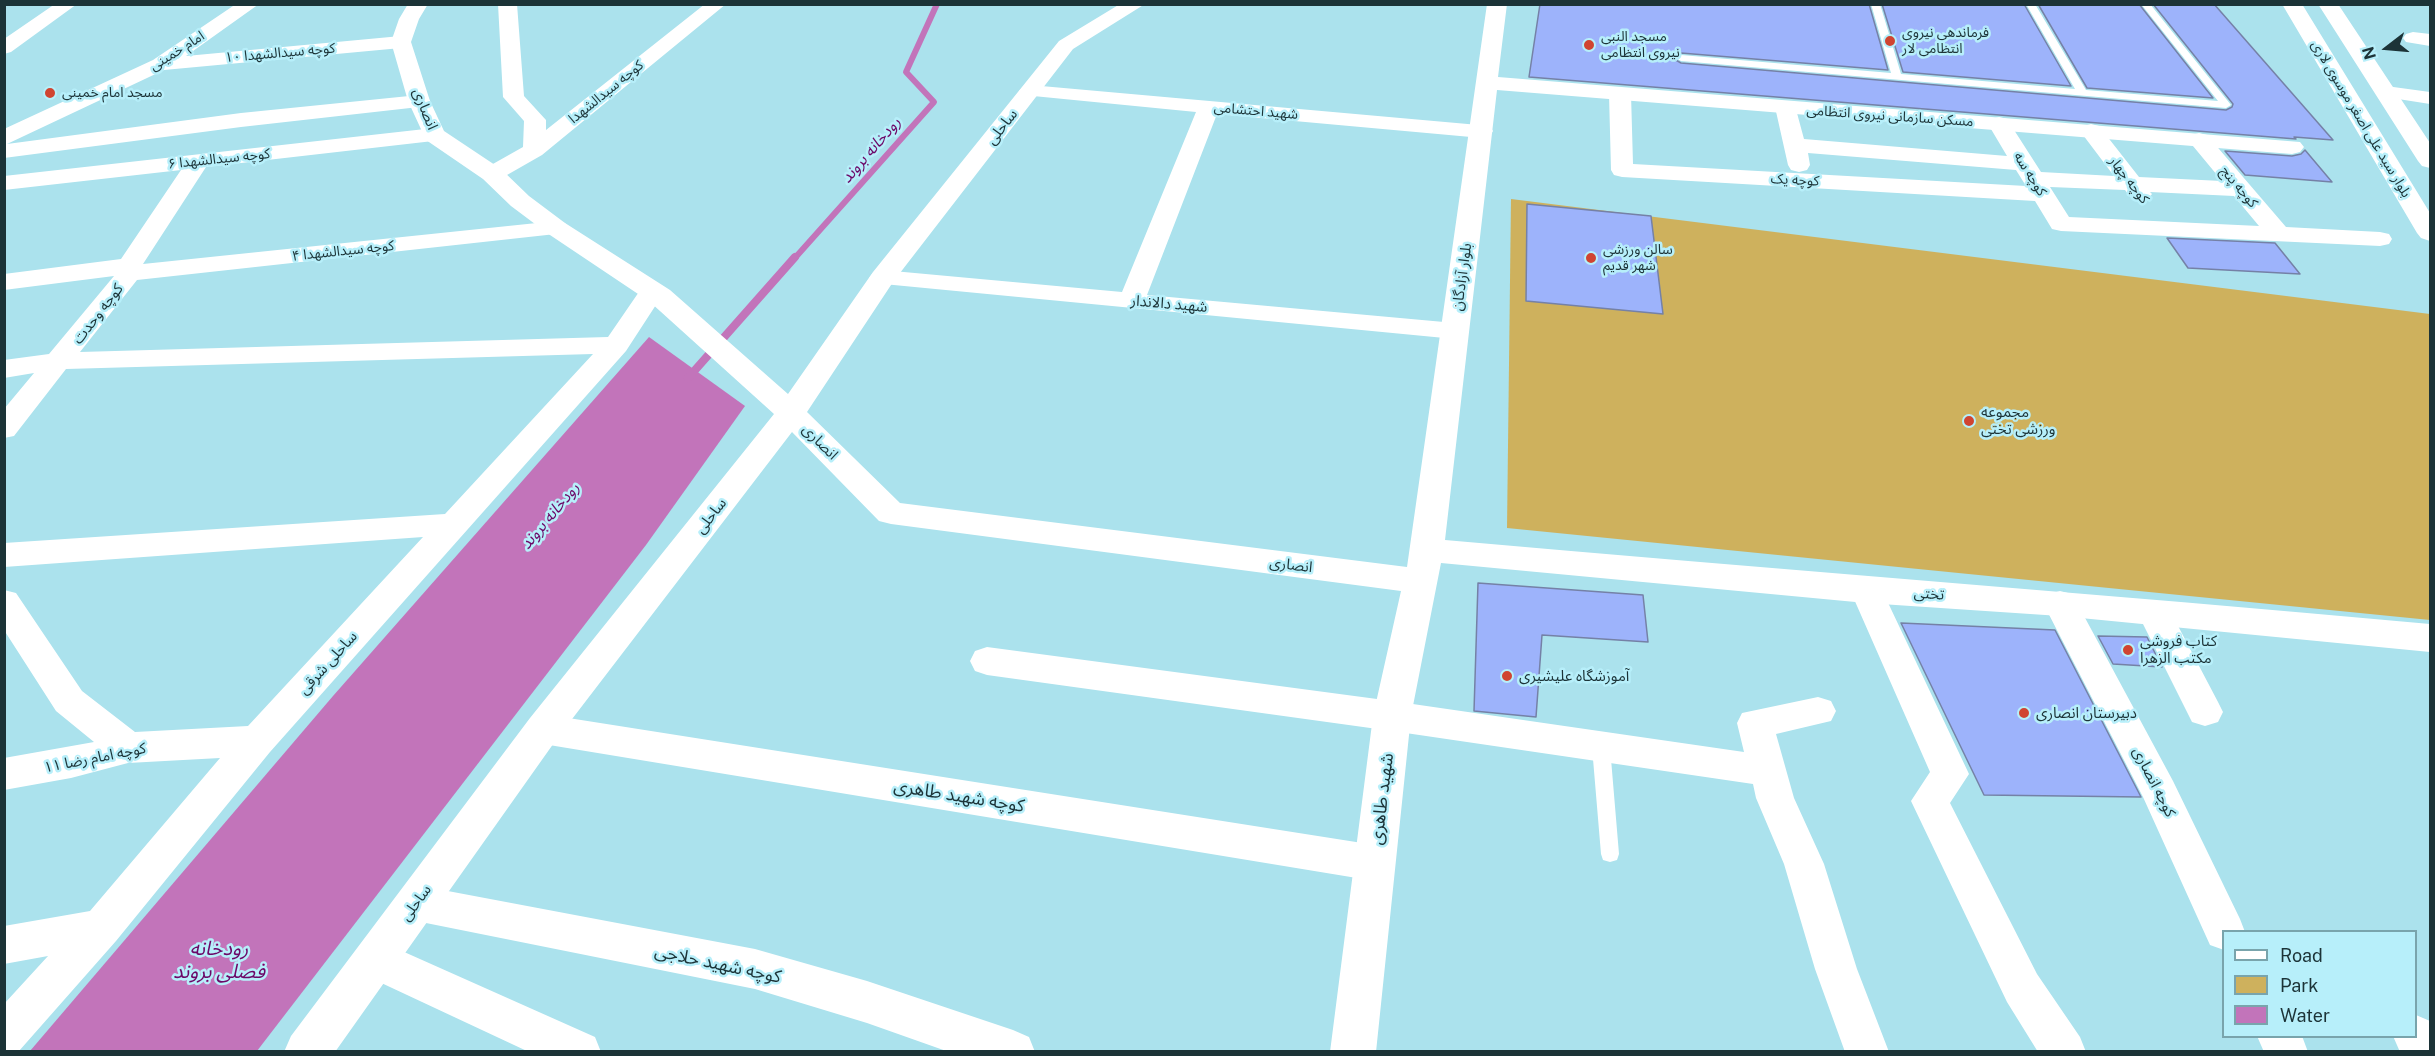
<!DOCTYPE html>
<html>
<head>
<meta charset="utf-8">
<style>
	body { margin:0 }
	#map { position:relative; width:2435px; height:1056px; overflow:hidden; background:#abe2ed; font-family:"Public Sans",sans-serif }
	canvas { display:block }
	.frame { position:absolute; inset:0; border:6px solid #1c3337; pointer-events:none }
	.legend { position:absolute; left:2222px; top:930px; width:195px; height:108px; box-sizing:border-box; background:#b7effa; border:2px solid #79a4ac; margin:0; padding:8px 10px; list-style:none; font-size:18px; color:#1c3337 }
	.legend li { display:flex; align-items:center; gap:12px; height:30px }
	.legend b { width:30px; border:2px solid #79a4ac }
	.north { position:absolute; left:2357px; top:18px; width:60px; height:60px; -webkit-text-stroke:4px #b7effa; paint-order:stroke; rotate:254deg; font-size:16px; font-weight:700; line-height:24px; text-align:center; color:#1c3337 }
	.north::after { content:''; display:block; margin:auto; width:21px; height:27px; background:#1c3337; clip-path:polygon(50% 0,100% 100%,50% 72%,0 100%) }
</style>
</head>
<body>
<div id="map">
<canvas width="2435" height="1056"></canvas>
<div class="frame"></div>
<ul class="legend">
<li><b style="height:8px;background:#fff"></b>Road</li>
<li><b style="height:16px;background:#ceb15d"></b>Park</li>
<li><b style="height:16px;background:#c274ba"></b>Water</li>
</ul>
<div class="north">N</div>
</div>
<script>
const ctx = document.querySelector('canvas').getContext('2d');
ctx.lineJoin = 'round';
function paint(path, color) {
  ctx.fillStyle = color;
  ctx.fill(path, 'evenodd');
}
function strokePath(path, color, width, dash) {
  ctx.strokeStyle = color;
  ctx.lineWidth = width;
  ctx.lineCap = dash ? 'butt' : 'round';
  ctx.setLineDash(dash || []);
  ctx.stroke(path);
}
function write(font, color, halo, rows, align = 'center') {
  ctx.font = font + ' "Public Sans","Noto Sans Arabic",sans-serif';
  ctx.lineWidth = 5;
  ctx.setLineDash([]);
  ctx.textBaseline = 'middle';
  ctx.strokeStyle = halo;
  ctx.fillStyle = color;
  for (const [text, x, y, turn = 0] of rows) {
    ctx.save();
    ctx.translate(x, y);
    ctx.rotate((+turn || 0) * Math.PI / 180);
    ctx.textAlign = isNaN(turn) ? turn : align;
    if (halo) ctx.strokeText(text, 0, 0);
    ctx.fillText(text, 0, 0);
    ctx.restore();
  }
}
paint(new Path2D(`
	M1511 199 2430 314V620L1507 528Z`), '#ceb15d');
paint(new Path2D(`
	M649 337 745 406 646 545 257 1051H30L333 696Z`), '#c274ba');
strokePath(new Path2D(`
	M794 259 934 102 906 72 937 4`), '#c274ba', 6);
strokePath(new Path2D(`
	M688 378 795 257`), '#c274ba', 8);
const building = new Path2D(`
	M1540 4H1869L1888 70 1681 53 1674 59 1681 63 2226 110 2232 107 2233 104 2153 4H2214L2333 140 2294 137 2296 139 1529 77Z
	M1882 4H2024L2071 86 1903 72Z
	M2038 4H2139L2213 98 2087 88Z
	M2305 150 2332 182 2245 175 2225 151 2292 156 2301 154Z
	M1527 204 1651 216 1663 314 1526 301Z
	M2167 238 2275 243 2300 274 2188 268Z
	M1478 583 1643 595 1648 642 1542 635 1536 717 1474 711Z
	M1901 623 2055 630 2141 797 1984 795Z
	M2098 636 2147 637 2162 667 2113 664Z`);
paint(building, '#9db3fb');
strokePath(building, '#7581a6', 1.5);
paint(new Path2D(`
	M1871 4H1880L1901 74 2075 89 2026 4H2035L2086 90 2218 101 2141 4H2150L2231 105 2226 108 1681 61 1676 58 1681 55 1891 73Z
	M1601 740 1607 742 1610 747 1619 854 1617 860 1610 862 1603 860 1601 854 1592 747 1595 742Z`), '#fff');
paint(new Path2D(`
	M55 4H77L11 52 4 54V39Z
	M236 4H259L186 56 401 36 408 38 411 42 408 46 401 48 164 70 7 144 241 113 419 95 427 96 430 101 427 106 419 107 241 127 4 158V129L153 60Z
	M498 4H517L524 96 546 120V130L705 4H726L542 155 500 179 492 181 484 179 480 174 484 169 523 147 524 121 503 97Z
	M2413 32 2430 34V46L2406 42 2403 38 2406 34Z
	M1030 85 1490 126 1493 131 1490 136 1482 138 1217 114 1147 295 1455 323 1464 325 1468 331 1464 337 1455 339 873 283 869 278 873 273 882 270 1122 292 1196 112 1023 95 1019 91 1023 87Z
	M2386 86 2430 92V104L2379 96 2375 92 2379 88Z
	M1620 88 1627 90 1631 94 1633 164 2026 186 2016 170 1808 153 1810 165 1807 170 1799 172 1791 170 1788 165 1775 107 1778 102 1786 101 1794 102 1804 139 2007 156 1988 124 1991 119 1999 117 2007 119 2041 172 2114 176 2080 131 2083 126 2091 124 2099 126 2139 177 2222 181 2188 140 2191 135 2199 133 2207 135 2286 227 2380 232 2389 234 2392 239 2389 244 2380 246 2061 231 2052 229 2035 201 1622 177 1614 175 1611 170 1609 94 1613 90ZM2050 187 2125 190C2132 200 2137 202 2148 199L2152 194 2150 192 2234 196 2259 226 2069 217Z
	M434 128 442 130 445 135 442 140 206 167 143 264 556 221 565 223 568 228 565 233 137 280 80 352 608 337 643 286 652 283 661 286 665 291 626 351 270 752 116 941 19 1051 4 1052V1004L48 956 4 964V926L90 911 220 758 128 763 71 778 4 790V758L94 742 56 711 4 630V590L16 593 82 691 135 732 248 726 423 537 4 567V543L445 514 593 354 66 369 14 436 4 438V409L34 373 4 378V360L49 354 114 276 4 290V274L121 259 181 170 4 190V176Z
	M1866 578 1878 581 1882 590 1969 774 1950 803 2037 974 2080 1037 2086 1052H2038L2007 1002 1911 801 1930 772 1850 590 1854 581Z
	M2060 591 2072 594 2077 603 2173 781 2240 919 2245 932H2224V950L2210 945 2143 797 2043 603 2048 594Z
	M2155 601 2167 605 2218 702 2223 712 2218 722 2205 726 2192 722 2138 614 2143 605Z
	M987 647 1392 701 1744 752 1737 723 1742 713 1818 697 1831 701 1836 711 1831 721 1776 734 1794 798 1824 864 1857 969 1889 1052H1845L1815 969 1784 864 1756 798 1753 784 1392 731 987 675 975 671 970 661 975 651Z
	M543 714 1375 845 1389 851 1395 863 1389 875 1375 881 543 744 530 739 525 729 530 719Z
	M416 885 755 949 867 981 1013 1030 1029 1037 1035 1052H949L867 1023 755 989 416 921 402 916 396 903 402 890Z
	M375 939 595 1037 601 1052H529L360 973 354 959 360 945Z
	M2416 1015 2430 1021V1052H2400L2393 1036H2416Z
	M2257 1036H2302L2308 1052H2264Z`), '#fff');
paint(new Path2D(`
	M408 4H428L419 19 411 42 430 101 444 131 501 169 529 196 565 223 670 290 788 394 873 272 1059 41 1120 4H1145L1073 49 893 282 807 412 900 503 1407 567 1487 4H1507L1498 77 2300 142 2304 147 2300 152 2292 154 1497 90 1445 540C1773 569 2102 594 2430 624V652L2060 616 1866 603 1441 563 1411 716 1376 1052H1330L1373 716 1401 591 891 524 879 521 792 432 556 740 335 1052H284L291 1036 530 718 774 414 650 302 547 233 511 206 483 179 426 140 408 101 391 42 399 19Z
	M2282 4H2302L2430 213V241L2421 238 2417 233Z
	M2318 4H2338L2430 143V168L2422 166 2418 161Z`), '#fff');
for (const [x, y, r, color] of [
	[1890,41,6,"#d04431"],
	[1589,45,6,"#d04431"],
	[50,93,6,"#d04431"],
	[1591,258,6,"#d04431"],
	[1969,421,6,"#d04431"],
	[2128,650,6,"#d04431"],
	[1507,676,6,"#d04431"],
	[2024,713,6,"#d04431"]
]) {
  const dot = new Path2D();
  dot.arc(x, y, r, 0, 2 * Math.PI);
  ctx.fillStyle = color;
  ctx.fill(dot);
  strokePath(dot, '#b7effa', 2);
}
write('14px', '#1c3337', '#b7effa', [
	["فرماندهی نیروی",1902,33],
	["انتظامی لار",1902,49],
	["مسجد النبی",1601,37],
	["نیروی انتظامی",1601,53],
	["مسجد امام خمینی",62,93],
	["سالن ورزشی",1603,250],
	["شهر قدیم",1603,266]
], 'left');
write('14px', '#1c3337', '#b7effa', [
	["امام خمینی",177,51,-32],
	["کوچه سیدالشهدا ۱۰",280,53,-5],
	["کوچه سیدالشهدا",606,92,-39],
	["شهید احتشامی",1256,111,5],
	["مسکن سازمانی نیروی انتظامی",1890,116,4],
	["بلوار سید علی اصغر موسوی لاری",2361,119,59],
	["کوچه سیدالشهدا ۶",219,159,-6],
	["کوچه سه",2030,174,58],
	["کوچه یک",1795,180,3],
	["کوچه چهار",2129,180,52],
	["کوچه پنج",2239,187,50],
	["کوچه سیدالشهدا ۴",343,251,-6]
]);
write('15px', '#1c3337', '#b7effa', [
	["انصاری",425,109,68],
	["ساحلی",1002,127,-52],
	["بلوار آزادگان",1462,277,-82],
	["شهید دالاندار",1169,304,5],
	["کوچه وحدت",98,314,-52],
	["انصاری",820,442,45],
	["ساحلی",711,516,-52],
	["انصاری",1291,565,7],
	["تختی",1929,594,4],
	["ساحلی شرقی",328,663,-48],
	["کوچه امام رضا ۱۱",95,758,-11],
	["کوچه انصاری",2154,782,63],
	["ساحلی",416,903,-54]
]);
write('15px', '#1c3337', '#b7effa', [
	["مجموعه",1981,412],
	["ورزشی تختی",1981,429],
	["کتاب فروشی",2140,641],
	["مکتب الزهرا",2140,658],
	["آموزشگاه علیشیری",1519,676],
	["دبیرستان انصاری",2036,713]
], 'left');
write('italic 16px', '#6c0767', '#b7effa', [
	["رودخانه بروند",871,150,-49],
	["رودخانه بروند",550,516,-50]
]);
write('18px', '#1c3337', '#b7effa', [
	["کوچه شهید طاهری",959,796,9],
	["شهید طاهری",1382,799,-83],
	["کوچه شهید حلاجی",718,964,12]
]);
write('italic 20px', '#6c0767', '#b7effa', [
	["رودخانه",219,949],
	["فصلی بروند",219,972]
]);
</script>
</body>
</html>
